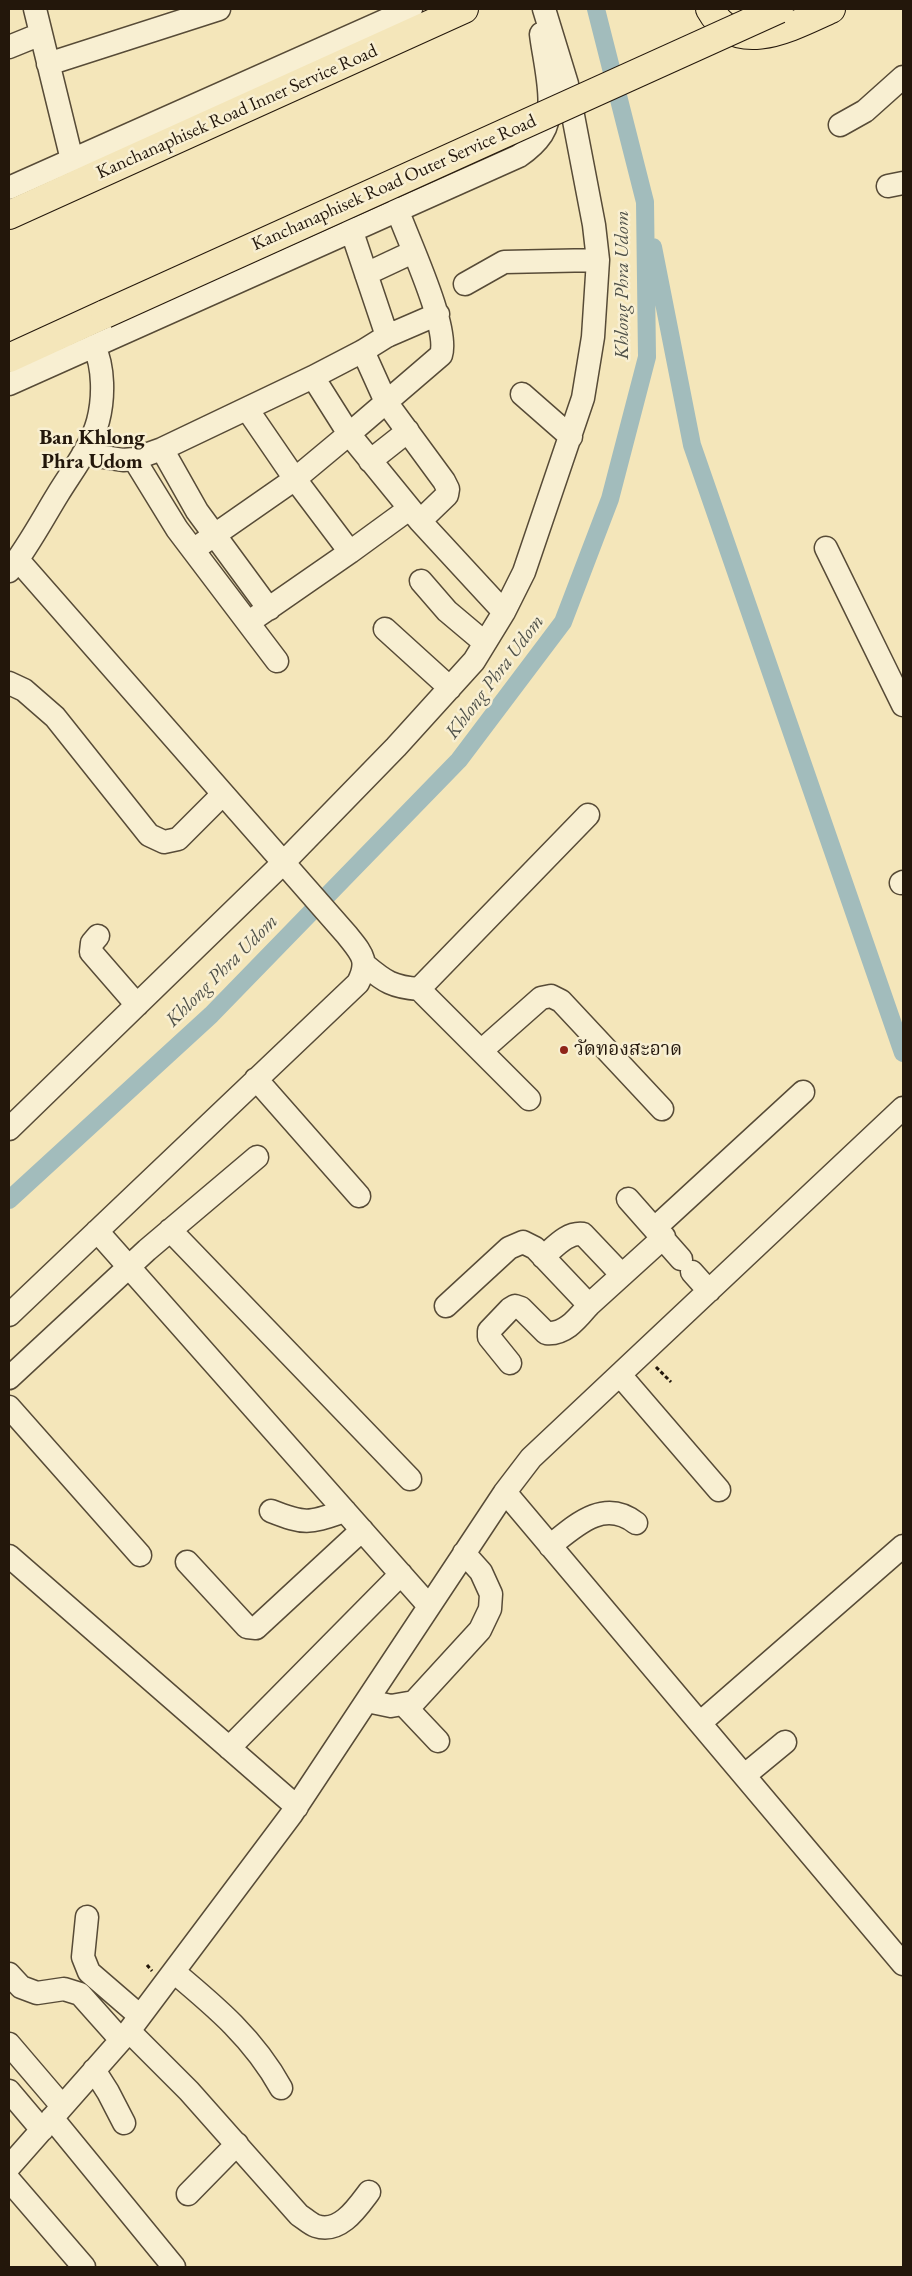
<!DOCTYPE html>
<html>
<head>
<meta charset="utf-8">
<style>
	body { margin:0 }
	#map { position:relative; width:912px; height:2276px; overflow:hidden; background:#f4e6ba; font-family:"EB Garamond",serif }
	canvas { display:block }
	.frame { position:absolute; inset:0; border:10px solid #23170b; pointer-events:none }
</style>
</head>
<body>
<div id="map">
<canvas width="912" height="2276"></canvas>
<div class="frame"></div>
</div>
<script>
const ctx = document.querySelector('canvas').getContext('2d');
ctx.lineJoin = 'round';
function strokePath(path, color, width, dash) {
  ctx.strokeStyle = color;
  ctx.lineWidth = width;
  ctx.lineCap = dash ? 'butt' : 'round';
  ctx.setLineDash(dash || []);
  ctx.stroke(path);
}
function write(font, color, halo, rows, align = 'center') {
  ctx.font = font + ' "EB Garamond","Noto Serif Thai",serif';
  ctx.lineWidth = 5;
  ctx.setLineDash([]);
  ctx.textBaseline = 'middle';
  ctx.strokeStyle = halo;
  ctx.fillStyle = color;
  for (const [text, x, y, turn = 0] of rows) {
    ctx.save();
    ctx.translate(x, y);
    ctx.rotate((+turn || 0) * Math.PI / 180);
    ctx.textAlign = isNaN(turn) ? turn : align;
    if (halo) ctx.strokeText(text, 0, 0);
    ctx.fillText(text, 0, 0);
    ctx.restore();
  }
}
strokePath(new Path2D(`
	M653 247 692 445 903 1053
	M9 1200 211 1015 459 760 563 622 610 499 647 357 645 202 596 9`), '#a2bcbc', 18);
const minor = new Path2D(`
	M35 9 72 160
	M9 47 41 34
	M48 64 219 9
	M840 125 865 111 903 77
	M888 186 903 183
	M9 188 411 9
	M351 229 387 336
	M366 274 413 252
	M465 284 504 262 598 260
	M363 351 386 402 444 481 448 489 447 495 420 521
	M313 377 349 434 441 355C450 328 408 240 397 209
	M9 384 519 156C528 150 536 143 542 134 558 110 544 61 541 34
	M522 394 571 437
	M247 409 295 479 350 552 249 622
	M162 449 197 511 269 609
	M83 454 123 460 134 459 162 449 313 377 363 351 387 336 438 314
	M134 459 177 529 277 661
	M370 461 408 431
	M826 548 903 705
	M193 550 295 479 349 434 420 521 504 612
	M350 552 409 509
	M9 571C28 547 42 520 58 494 72 471 91 447 98 421 104 398 104 367 94 346
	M421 581 447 611 485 643
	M385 629 450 688
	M9 683 24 690 55 717 149 835 164 842 178 839 223 794
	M901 883 903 882
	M98 936 92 943 91 952 137 1005
	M365 965C385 982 393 987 419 989L588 815
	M419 989 529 1099
	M481 1051 541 998 551 996 561 1001 662 1109
	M256 1079 359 1196
	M9 1129 283 863 396 747 474 661 504 612 524 572 583 398 593 337 598 260 594 225 567 84 544 9
	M628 1199 681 1259
	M655 1228 803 1092
	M170 1230 410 1479
	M97 1231 429 1606
	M543 1257C555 1247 567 1232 583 1234L621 1274
	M692 1272 709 1291
	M446 1306 509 1248 523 1242 535 1248 589 1305 664 1237
	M9 1315 358 983C370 960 361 953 347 935L18 560
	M510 1363 489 1337V1331L510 1309 515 1306 521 1308 546 1333C565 1335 577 1319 589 1305
	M620 1375 719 1490
	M9 1378 147 1250 257 1157
	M9 1407 140 1555
	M505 1492 903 1964
	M271 1511C307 1525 309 1523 345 1511
	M550 1546C576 1525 604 1498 636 1523
	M9 1556 297 1807
	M187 1562 247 1627 256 1628 362 1530
	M367 1701 391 1706 414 1702 480 1630 490 1609 491 1594 481 1572 464 1553
	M403 1704 438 1741
	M700 1723 903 1546
	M229 1748 401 1574
	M745 1775 785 1742
	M87 1917 83 1957 89 1972 140 2016
	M174 1972C216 2007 254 2039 281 2088
	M9 1974 21 1987 37 1993 64 1989 80 1994 121 2040
	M129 2031 189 2091 299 2215C304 2218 310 2224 316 2226 340 2234 357 2208 369 2192
	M9 2044 62 2106
	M94 2070 108 2092 124 2123
	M9 2091 42 2130
	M52 2118 174 2267
	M9 2167 129 2031 291 1815 505 1492 531 1458 903 1108
	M9 2180 84 2267
	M188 2194 237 2144`);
const major = new Path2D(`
	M710 9C737 58 793 26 831 9
	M9 215 464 9
	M9 358 105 314`);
strokePath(minor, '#574b37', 25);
strokePath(major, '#23170b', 30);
strokePath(new Path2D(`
	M656 1367 671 1382
	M147 1965 152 1971`), '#23170b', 3, [4, 2.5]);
strokePath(minor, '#f8efd2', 22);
strokePath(major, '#f4e6ba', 28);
const majorBridge = new Path2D(`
	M105 314 779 9`);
strokePath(majorBridge, '#23170b', 30, []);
strokePath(majorBridge, '#f4e6ba', 28);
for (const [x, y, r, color] of [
	[564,1050,5,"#8f2418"]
]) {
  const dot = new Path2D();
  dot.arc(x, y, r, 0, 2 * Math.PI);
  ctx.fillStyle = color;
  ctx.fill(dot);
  strokePath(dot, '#f8efd2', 2);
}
write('19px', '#23170b', '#f8efd2', [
	["Kanchanaphisek Road Inner Service Road",237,112,-24],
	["Kanchanaphisek Road Outer Service Road",394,183,-24]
]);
write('19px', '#23170b', '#f8efd2', [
	["วัดทองสะอาด",574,1050]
], 'left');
write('italic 20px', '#4f5149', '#f8efd2', [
	["Khlong Phra Udom",623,285,-90],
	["Khlong Phra Udom",495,677,-53],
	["Khlong Phra Udom",222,971,-45]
]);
write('bold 21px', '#23170b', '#f8efd2', [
	["Ban Khlong",92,438],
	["Phra Udom",92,462]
]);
</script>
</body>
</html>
